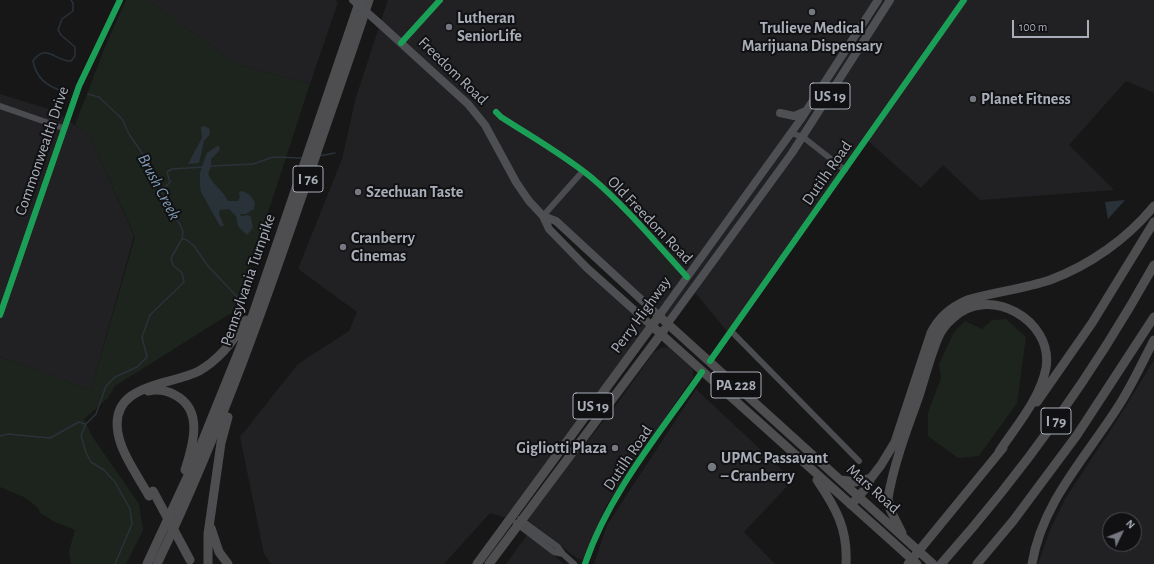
<!DOCTYPE html>
<html>
<head>
<meta charset="utf-8">
<style>
	body { margin:0 }
	#map { position:relative; width:1154px; height:564px; overflow:hidden; background:#171717; font-family:"Alegreya Sans",sans-serif }
	canvas { display:block }
	.north { position:absolute; left:1102px; top:512px; width:40px; height:40px; box-sizing:border-box; background:#111113; border:1px solid #4d4f55; border-radius:50%; rotate:47deg; font-size:11px; font-weight:700; line-height:16px; text-align:center; color:#a8adb8 }
	.north::after { content:''; display:block; margin:auto; width:14px; height:18px; background:#757880; clip-path:polygon(50% 0,100% 100%,50% 72%,0 100%) }
	.scale { position:absolute; left:1012px; top:20px; width:77px; height:18px; box-sizing:border-box; border:2px solid #a8adb8; border-top:0; padding-left:5px; font-size:12px; line-height:14px; white-space:nowrap; color:#a8adb8; -webkit-text-stroke:3px #111113; paint-order:stroke }
</style>
</head>
<body>
<div id="map">
<canvas width="1154" height="564"></canvas>
<div class="north">N</div>
<div class="scale">100 m</div>
</div>
<script>
const ctx = document.querySelector('canvas').getContext('2d');
ctx.lineJoin = 'round';
function paint(path, color) {
  ctx.fillStyle = color;
  ctx.fill(path, 'evenodd');
}
function strokePath(path, color, width, dash) {
  ctx.strokeStyle = color;
  ctx.lineWidth = width;
  ctx.lineCap = dash ? 'butt' : 'round';
  ctx.setLineDash(dash || []);
  ctx.stroke(path);
}
function write(font, color, halo, rows, align = 'center') {
  ctx.font = font + ' "Alegreya Sans",sans-serif';
  ctx.lineWidth = 4;
  ctx.setLineDash([]);
  ctx.textBaseline = 'middle';
  ctx.strokeStyle = halo;
  ctx.fillStyle = color;
  for (const [text, x, y, turn = 0] of rows) {
    ctx.save();
    ctx.translate(x, y);
    ctx.rotate((+turn || 0) * Math.PI / 180);
    ctx.textAlign = isNaN(turn) ? turn : align;
    if (halo) ctx.strokeText(text, 0, 0);
    ctx.fillText(text, 0, 0);
    ctx.restore();
  }
}
paint(new Path2D(`
	M148 0H335L338 2 310 84 238 65Z
	M388 0H1154V93L1126 81 1069 145 1114 190 980 200 943 165 921 188 866 139 729 334 693 290 668 323 556 221 543 216 549 229 652 326 510 519 490 513 444 564H271L264 554 240 437 298 364 349 331 357 312 298 269 342 159 356 97Z
	M0 94 55 111 90 136 134 236 91 390 0 357Z
	M669 347 693 369V377L606 506 584 559H578L528 520 530 513 614 408 654 352 661 348Z
	M1154 360V564H1038L1050 530 1065 499 1121 414ZM1110 520H1134V544H1110Z
	M696 389 793 480 744 532 775 564H594L607 525Z
	M527 535 533 537 564 564H506Z`), '#212123');
paint(new Path2D(`
	M126 0H148L238 65 310 84 245 283 239 308 115 386 108 398 84 419 92 436 139 504 143 530 126 564H71L69 551 75 530 53 521 40 513 38 508 26 498 0 487V357L91 390 135 237 90 136 75 125 105 47Z
	M657 252 675 275 656 300 650 298 648 295 654 294 671 274 655 255Z
	M1006 319 1026 337 1017 403 979 456 958 458 928 436V413L941 378 939 364 954 332 965 321 982 329 992 320Z`), '#1d241e');
paint(new Path2D(`
	M203 126 209 128 210 134 204 141 199 163 188 164 202 138 201 128Z
	M217 146 220 147 219 151 211 159V166L208 174C214 187 223 190 228 201H238L240 197 239 193 241 191C248 192 252 197 255 203L254 209 246 214H240L241 216 248 215 251 217 253 228 247 235 238 226 236 216 229 209 220 210 219 214 224 226H220L201 192 200 185V173L205 158 207 153Z
	M1125 200 1108 219 1105 202Z`), '#2a3239');
strokePath(new Path2D(`
	M63 91C48 87 36 78 33 61 47 42 55 62 71 61L75 56V47L61 35 58 30 62 19 73 11V3L71 0
	M88 94 99 97 122 119 129 134 146 159 173 216 180 224 183 232 182 239 171 258 173 265 182 273 184 282 150 315 142 337 147 357 137 367 115 377 106 386 96 414 86 424 81 435 86 453 91 462 104 470 115 482 130 509 132 524 115 564
	M319 156 335 153
	M211 166 253 164 273 157 302 158
	M159 188C164 187 167 187 170 182L167 172 172 169 203 167
	M183 239 187 240 194 246 208 266 241 301
	M0 436 8 434 50 438 79 422 85 424`), '#2a3239', 1.5);
strokePath(new Path2D(`
	M401 43 440 0
	M0 106 63 128
	M496 112 501 117C532 137 564 155 592 178 627 208 657 244 687 277
	M791 133 803 137 845 170
	M543 216 583 171
	M0 315 79 86 120 0
	M731 331 859 461
	M710 361 964 0
	M520 519 558 547 563 554
	M516 523 554 552 563 554 574 564
	M585 564C609 493 660 433 702 372`), '#4b4c50', 6);
strokePath(new Path2D(`
	M380 24 468 104 485 125 516 182 529 201 543 216 549 229 587 268 652 326
	M780 113 794 116 806 111
	M543 216 556 221 659 316 801 119 878 0
	M668 323 792 153 890 0`), '#4d4f52', 8);
strokePath(new Path2D(`
	M652 326 905 553
	M148 391C157 389 166 390 175 395 204 410 193 445 185 470
	M1037 402 1092 323 1154 222
	M817 480C836 508 848 529 846 564
	M841 480 856 482 871 478
	M149 496C139 478 121 453 118 433 109 383 170 386 199 371 220 359 234 341 246 320
	M851 505 866 488 871 478 881 465 895 442 931 333C938 318 951 307 967 300 994 292 1023 289 1050 280 1090 265 1127 239 1154 206
	M211 528 219 552 228 564
	M902 533 890 509 888 498C894 463 907 429 919 396 925 377 930 357 938 338 941 331 946 324 952 319 988 283 1054 320 1046 368 1040 399 1016 426 999 452
	M147 564 192 467 249 326 360 0
	M157 564C220 433 268 296 315 158 333 105 352 53 369 0
	M208 564V534L221 443 228 417
	M477 564 659 316 912 545
	M489 564 664 330
	M908 564 1003 448
	M941 564C1023 472 1094 373 1154 265
	M977 564 1013 521 1077 435 1154 317
	M1032 564C1042 501 1089 454 1121 402 1133 383 1143 361 1154 340`), '#4e4e51', 9);
strokePath(new Path2D(`
	M353 0 380 24`), '#4d4f52', 8);
strokePath(new Path2D(`
	M153 491 190 560
	M912 545 933 564
	M905 553 917 564`), '#4e4e51', 9);
strokePath(new Path2D(`
	M401 43 440 0
	M496 112 501 117C532 137 564 155 592 178 627 208 657 244 687 277
	M0 315 79 86 120 0
	M710 361 964 0
	M585 564C609 493 660 433 702 372`), '#1a9f57', 6);
for (const [x, y, r, color] of [
	[812,12,4,"#757880"],
	[449,27,4,"#757880"],
	[973,99,4,"#757880"],
	[358,192,4,"#757880"],
	[343,247,4,"#757880"],
	[615,448,4,"#757880"],
	[712,467,5,"#757880"]
]) {
  const dot = new Path2D();
  dot.arc(x, y, r, 0, 2 * Math.PI);
  ctx.fillStyle = color;
  ctx.fill(dot);
  strokePath(dot, '#111113', 1.5);
}
for (const [x, y, w] of [
	[830,96,40],
	[308,179,30],
	[736,385,50],
	[593,406,40],
	[1056,421,30]
]) {
  const box = new Path2D();
  box.roundRect(x - w / 2, y - 13, w, 26, 3);
  ctx.fillStyle = '#111113';
  ctx.fill(box);
  strokePath(box, '#a8adb8', 1);
}
write('bold 15px', '#a8adb8', null, [
	["US 19",830,96],
	["I 76",308,179],
	["PA 228",736,385],
	["US 19",593,406],
	["I 79",1056,421]
]);
write('bold 16px', '#a8adb8', '#111113', [
	["Lutheran",457,18],
	["SeniorLife",457,36],
	["Trulieve Medical",812,28,"center"],
	["Marijuana Dispensary",812,46,"center"],
	["Planet Fitness",981,99],
	["Szechuan Taste",366,192],
	["Cranberry",351,238],
	["Cinemas",351,256],
	["Gigliotti Plaza",607,448,"right"],
	["UPMC Passavant",721,458],
	["– Cranberry",721,476]
], 'left');
write('16px', '#a8adb8', '#111113', [
	["Freedom Road",453,71,44],
	["Commonwealth Drive",42,151,-71],
	["Dutilh Road",827,173,-55],
	["Old Freedom Road",650,220,46],
	["Pennsylvania Turnpike",248,280,-71],
	["Perry Highway",641,315,-54],
	["Dutilh Road",628,458,-56],
	["Mars Road",873,489,42]
]);
write('italic 17px', '#7f9bb3', '#111113', [
	["Brush Creek",159,187,62]
]);
</script>
</body>
</html>
